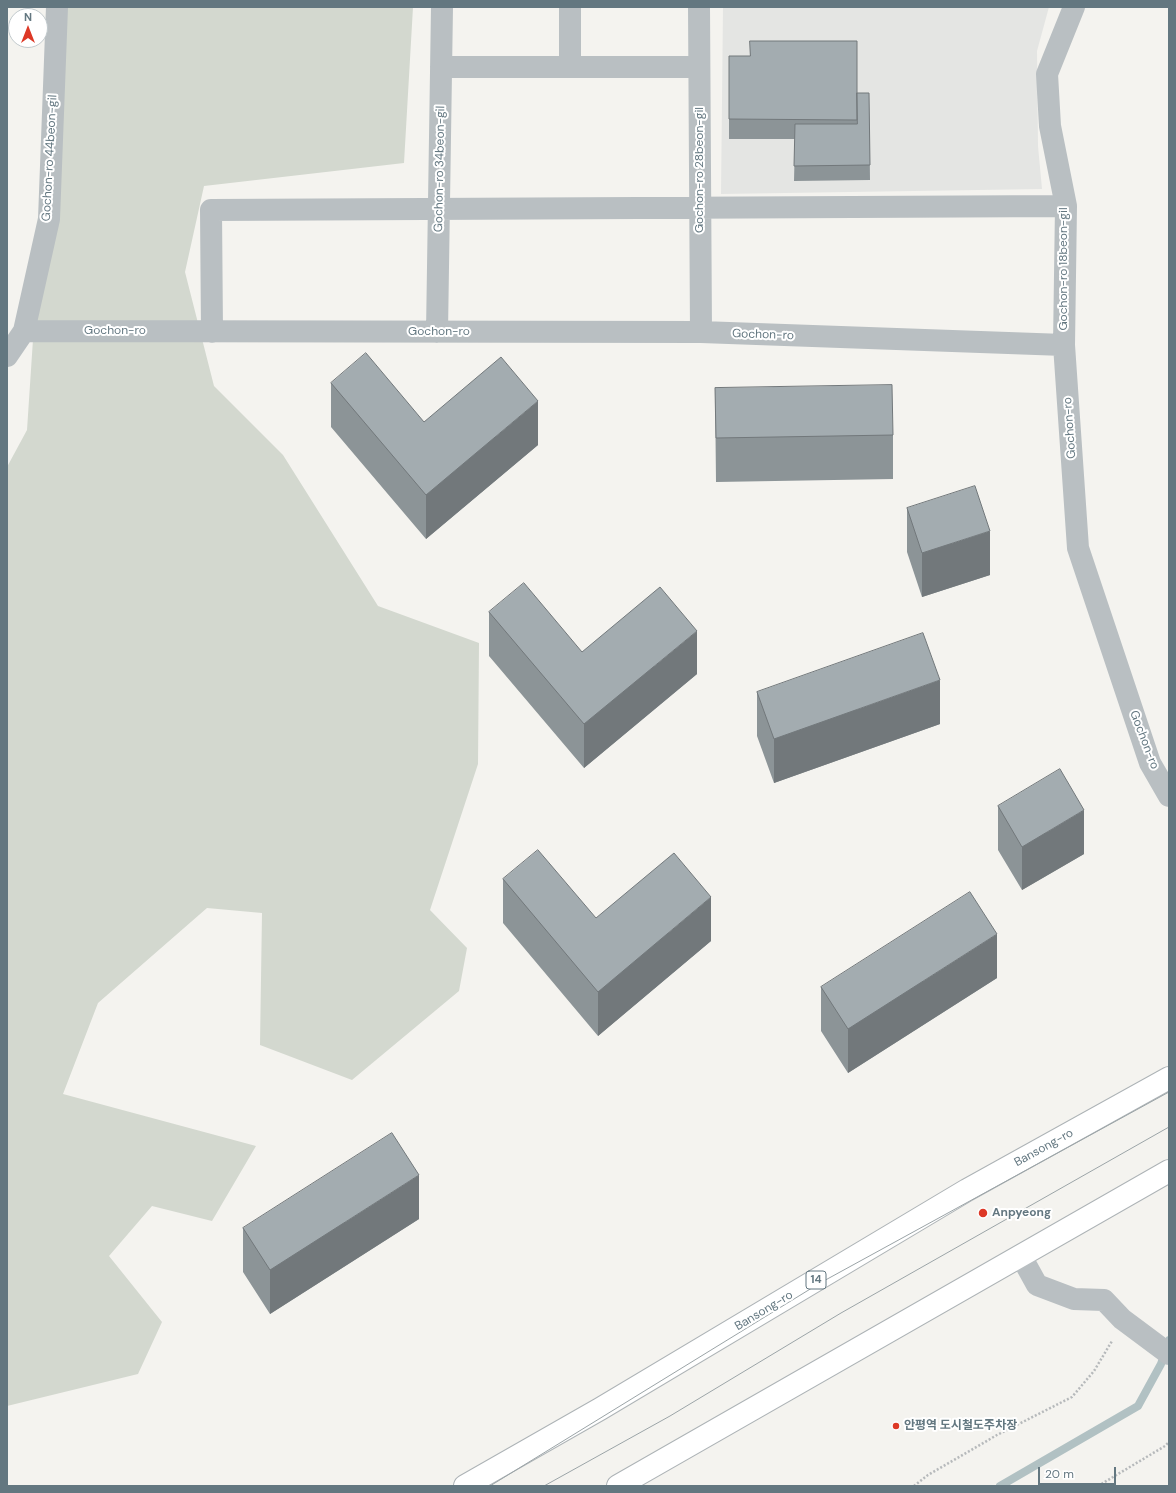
<!DOCTYPE html>
<html>
<head>
<meta charset="utf-8">
<style>
	body { margin:0 }
	#map { position:relative; width:1176px; height:1493px; overflow:hidden; background:#f4f3ef; font-family:"DM Sans",sans-serif }
	canvas { display:block }
	.frame { position:absolute; inset:0; border:8px solid #637780; pointer-events:none }
	.north { position:absolute; left:8px; top:8px; width:40px; height:40px; box-sizing:border-box; background:#fff; border:1px solid #c1c9cc; border-radius:50%; rotate:0deg; font-size:11px; font-weight:700; line-height:16px; text-align:center; color:#637780 }
	.north::after { content:''; display:block; margin:auto; width:14px; height:18px; background:#dd3826; clip-path:polygon(50% 0,100% 100%,50% 72%,0 100%) }
	.scale { position:absolute; left:1038px; top:1467px; width:78px; height:18px; box-sizing:border-box; border:2px solid #637780; border-top:0; padding-left:5px; font-size:12px; line-height:14px; white-space:nowrap; color:#637780; -webkit-text-stroke:3px #fff; paint-order:stroke }
</style>
</head>
<body>
<div id="map">
<canvas width="1176" height="1493"></canvas>
<div class="frame"></div>
<div class="north">N</div>
<div class="scale">20 m</div>
</div>
<script>
const ctx = document.querySelector('canvas').getContext('2d');
ctx.lineJoin = 'round';
function paint(path, color) {
  ctx.fillStyle = color;
  ctx.fill(path, 'evenodd');
}
function strokePath(path, color, width, dash) {
  ctx.strokeStyle = color;
  ctx.lineWidth = width;
  ctx.lineCap = dash ? 'butt' : 'round';
  ctx.setLineDash(dash || []);
  ctx.stroke(path);
}
function write(font, color, halo, rows, align = 'center') {
  ctx.font = font + ' "DM Sans","Noto Sans KR",sans-serif';
  ctx.lineWidth = 4;
  ctx.setLineDash([]);
  ctx.textBaseline = 'middle';
  ctx.strokeStyle = halo;
  ctx.fillStyle = color;
  for (const [text, x, y, turn = 0] of rows) {
    ctx.save();
    ctx.translate(x, y);
    ctx.rotate((+turn || 0) * Math.PI / 180);
    ctx.textAlign = isNaN(turn) ? turn : align;
    if (halo) ctx.strokeText(text, 0, 0);
    ctx.fillText(text, 0, 0);
    ctx.restore();
  }
}
paint(new Path2D(`
	M723 7H1049L1037 51 1038 146 1042 189 721 194Z`), '#e4e5e3');
paint(new Path2D(`
	M55 7H413L404 163 204 186 185 272 214 386 283 455 378 606 479 643 478 764 430 910 467 948 459 991 352 1080 260 1045 262 913 207 908 98 1003 63 1094 256 1146 212 1221 152 1206 109 1256 162 1322 138 1374 7 1406V467L27 430Z`), '#d3d8cf');
strokePath(new Path2D(`
	M1000 1486 1138 1406 1161 1364 1169 1340`), '#b1c1c3', 8);
const major = new Path2D(`
	M465 1486 600 1409 967 1190 1169 1078
	M618 1486 1169 1171`);
strokePath(major, '#adb3b6', 24);
strokePath(new Path2D(`
	M914 1486 928 1475 997 1435 1072 1397 1094 1371 1112 1341
	M1098 1486 1165 1446 1169 1442`), '#b6b9bb', 2.5, [2, 2]);
strokePath(new Path2D(`
	M570 7V67
	M699 7 701 332
	M441 67H699
	M24 331 49 219 57 7
	M212 332 211 210 1066 206
	M437 332 442 7
	M1064 345 1066 206 1050 126 1047 74 1074 7
	M7 356 24 331 701 332 1064 345 1078 548 1150 763 1169 796
	M1021 1256 1037 1285 1074 1299 1104 1300 1122 1319 1169 1354`), '#b9bfc2', 22);
strokePath(major, '#fff', 22);
strokePath(new Path2D(`
	M490 1486 820 1283 1169 1092
	M544 1486 670 1416 841 1313 1169 1127`), '#9ba4a7', 1);
paint(new Path2D(`
	M729 56 857 93H869L870 180 794 181 795 139H729Z
	M331 383 424 422 538 445 426 539 331 427Z
	M715 388 893 435V479L716 482Z
	M907 508 990 575 922 597 907 552Z
	M489 612 582 652 697 674 584 768 489 656Z
	M757 692 940 724 774 783 757 736Z
	M998 806 1084 854 1022 890 998 850Z
	M503 879 596 918 711 941 598 1036 503 923Z
	M997 978 848 1073 821 1031V987Z
	M419 1219 270 1314 243 1272V1228Z`), '#8c9497');
paint(new Path2D(`
	M538 401V445L426 539V495Z
	M990 531V575L922 597V553Z
	M697 631V674L584 768V724Z
	M940 680V724L774 783V739Z
	M1084 810V854L1022 890V847Z
	M711 897V941L598 1036V992Z
	M997 934V978L848 1073V1029Z
	M419 1175V1219L270 1314V1270Z`), '#72787b');
const building = new Path2D(`
	M750 41H857V120L729 119V56H750Z
	M857 93H869L870 165 794 166 795 124H857Z
	M366 353 424 422 501 357 538 401 426 495 331 383Z
	M892 385 893 435 716 438 715 388Z
	M975 486 990 531 922 553 907 508Z
	M524 583 582 652 660 587 697 631 584 724 489 612Z
	M923 633 940 680 774 739 757 692Z
	M1060 769 1084 810 1022 847 998 806Z
	M538 850 596 918 674 853 711 897 598 992 503 879Z
	M970 892 997 934 848 1029 821 987Z
	M392 1133 419 1175 270 1270 243 1228Z`);
paint(building, '#a3acb0');
strokePath(building, '#72787b', 1);
for (const [x, y, r, color] of [
	[983,1213,5,"#dd3826"],
	[896,1426,4,"#dd3826"]
]) {
  const dot = new Path2D();
  dot.arc(x, y, r, 0, 2 * Math.PI);
  ctx.fillStyle = color;
  ctx.fill(dot);
  strokePath(dot, '#fff', 1.5);
}
for (const [x, y, w] of [
	[816,1280,20]
]) {
  const box = new Path2D();
  box.roundRect(x - w / 2, y - 9, w, 18, 3);
  ctx.fillStyle = '#fff';
  ctx.fill(box);
  strokePath(box, '#637780', 1);
}
write('bold 11px', '#637780', null, [
	["14",816,1280]
]);
write('12px', '#637780', '#fff', [
	["Gochon-ro 44beon-gil",50,158,-87],
	["Gochon-ro 34beon-gil",440,169,-89],
	["Gochon-ro 28beon-gil",700,170,-90],
	["Gochon-ro 18beon-gil",1064,269,-90],
	["Gochon-ro",115,331],
	["Gochon-ro",439,332],
	["Gochon-ro",763,335,2],
	["Gochon-ro",1070,428,-94],
	["Gochon-ro",1144,740,69],
	["Bansong-ro",1044,1148,-29],
	["Bansong-ro",764,1311,-31]
]);
write('bold 12px', '#637780', '#fff', [
	["Anpyeong",992,1213],
	["안평역 도시철도주차장",904,1426]
], 'left');
</script>
</body>
</html>
